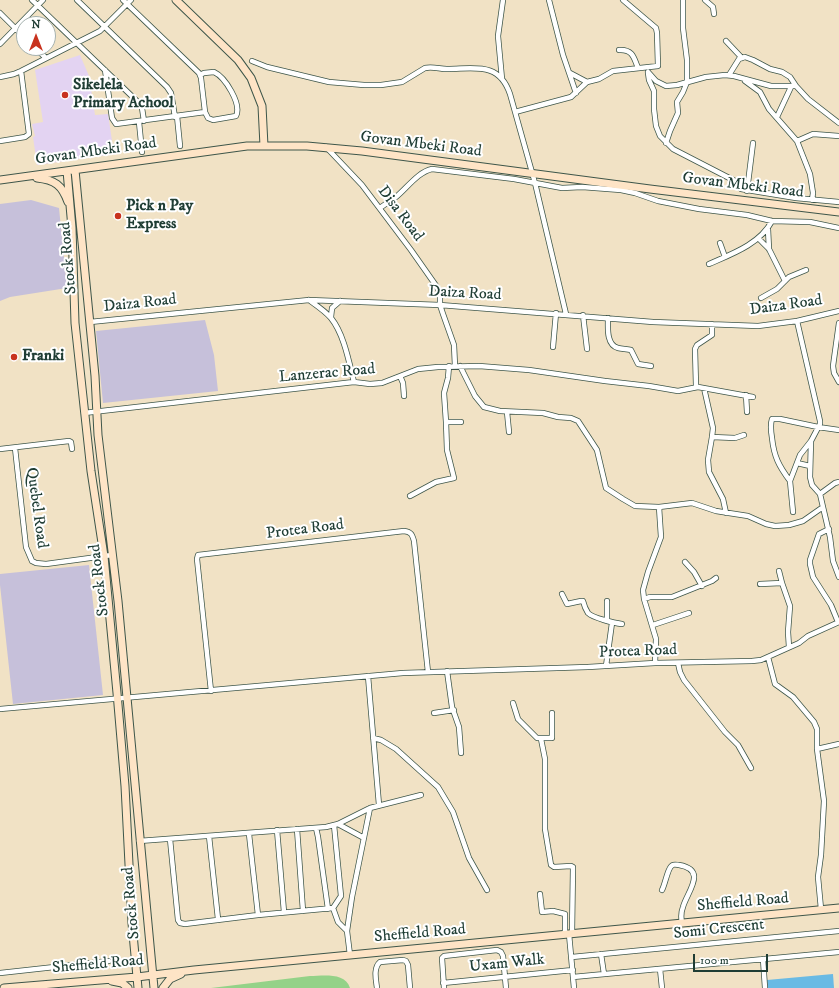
<!DOCTYPE html>
<html>
<head>
<meta charset="utf-8">
<style>
	body { margin:0 }
	#map { position:relative; width:839px; height:988px; overflow:hidden; background:#f1e2c5; font-family:"IM FELL DW Pica",serif }
	canvas { display:block }
	.north { position:absolute; left:16px; top:16px; width:40px; height:40px; box-sizing:border-box; background:#fff; border:1px solid #a5b1ae; border-radius:50%; rotate:0deg; font-size:11px; font-weight:700; line-height:16px; text-align:center; color:#1f3d34 }
	.north::after { content:''; display:block; margin:auto; width:14px; height:18px; background:#c8321e; clip-path:polygon(50% 0,100% 100%,50% 72%,0 100%) }
	.scale { position:absolute; left:693px; top:954px; width:75px; height:18px; box-sizing:border-box; border:2px solid #1f3d34; border-top:0; padding-left:5px; font-size:12px; line-height:14px; white-space:nowrap; color:#1f3d34; -webkit-text-stroke:3px #fff; paint-order:stroke }
</style>
</head>
<body>
<div id="map">
<canvas width="839" height="988"></canvas>
<div class="north">N</div>
<div class="scale">100 m</div>
</div>
<script>
const ctx = document.querySelector('canvas').getContext('2d');
ctx.lineJoin = 'round';
function paint(path, color) {
  ctx.fillStyle = color;
  ctx.fill(path, 'evenodd');
}
function strokePath(path, color, width, dash) {
  ctx.strokeStyle = color;
  ctx.lineWidth = width;
  ctx.lineCap = dash ? 'butt' : 'round';
  ctx.setLineDash(dash || []);
  ctx.stroke(path);
}
function write(font, color, halo, rows, align = 'center') {
  ctx.font = font + ' "IM FELL DW Pica",serif';
  ctx.lineWidth = 4;
  ctx.setLineDash([]);
  ctx.textBaseline = 'middle';
  ctx.strokeStyle = halo;
  ctx.fillStyle = color;
  for (const [text, x, y, turn = 0] of rows) {
    ctx.save();
    ctx.translate(x, y);
    ctx.rotate((+turn || 0) * Math.PI / 180);
    ctx.textAlign = isNaN(turn) ? turn : align;
    if (halo) ctx.strokeText(text, 0, 0);
    ctx.fillText(text, 0, 0);
    ctx.restore();
  }
}
paint(new Path2D(`
	M80 55 89 76 95 115 108 114 114 154 37 165 33 137 35 136 32 124 43 122 35 70Z`), '#e3d3f2');
paint(new Path2D(`
	M31 200 59 208 67 288 10 297 0 301V204Z
	M205 320 214 355 218 391 103 403 96 331Z
	M89 565 103 695 13 704 0 585V574Z`), '#c6c0da');
paint(new Path2D(`
	M310 976C323 976 345 972 350 988H211Z`), '#94d288');
paint(new Path2D(`
	M833 974 834 988H768L767 980Z`), '#69bae4');
const street = new Path2D(`
	M32 0 139 103 142 108 144 121
	M77 0 167 87 171 93 175 117
	M123 0 199 73 201 78 205 112 208 118 213 120 236 116C242 104 225 77 214 72L204 73 200 75
	M549 0 563 55 576 93
	M705 0 713 7 714 14
	M0 13 24 37
	M726 41 742 58
	M0 44 43 0
	M35 48 46 58
	M619 50C633 49 634 58 638 68
	M252 61 267 67 329 82 364 85H381L402 82 425 68C432 66 440 69 447 69 474 69 499 61 510 94L535 183 566 314
	M105 70 112 118 116 124 205 112
	M648 72 656 81 666 86 677 85 706 77 725 75 734 76 771 86H796L808 99 839 123
	M570 73 587 82
	M648 73 649 80 654 91V109L656 126 660 136 673 149 737 182 741 189 796 198 839 202
	M729 75 739 59 745 57 753 60 770 69 782 72 790 77 796 86
	M0 77 14 74 21 71 100 31 131 0
	M502 79 498 36 503 0
	M745 81 760 92 769 109 797 141 810 174 813 193 812 200
	M515 112 571 97 587 82 599 79 613 71 658 66 657 33 656 28 623 0
	M177 116 180 146
	M777 117 791 87
	M139 122 142 152
	M0 141 25 137 29 134 21 71
	M797 141 813 134 839 136
	M666 143 670 131 678 113 677 102 683 92 687 82V60L683 28V0
	M326 147 362 185 411 250 437 287 440 294V305L443 314 454 345 455 366
	M747 191 753 143
	M380 208C385 204 391 201 396 197 407 188 418 172 432 169L514 179 562 188 582 187 621 190 635 193 658 201 699 209 747 215 772 221 810 222 839 228
	M768 229 769 249
	M758 238 769 249 785 281
	M720 243 725 257
	M709 264C732 254 760 244 772 221
	M761 298 777 289 789 277 806 270
	M309 300C316 305 325 311 331 318 344 334 349 362 354 382
	M583 315 587 349
	M331 317 332 308 340 301
	M608 318C608 327 606 345 618 348 622 349 627 349 631 350L638 364 651 366
	M90 322 309 300 440 305 653 322 758 326 797 321 839 311
	M839 323 833 366 834 373 839 382
	M553 347 556 313
	M460 366 475 396 484 407 500 411 543 413 558 417 571 418 578 421 597 450 606 488 623 499 635 506 659 507 692 503 716 511 748 516 766 524 775 526 789 525 803 521 823 507
	M400 376 403 383 404 396
	M696 386 695 349 697 345 712 335V324
	M704 388 713 428 712 437 708 460 709 472 723 499 726 513
	M746 395 747 412
	M507 412 509 432
	M84 413 354 382 370 384 382 383 418 369 438 367 479 366 529 370 605 381 649 386 678 391 698 387 753 397
	M446 422H461
	M712 437 735 438 744 435
	M811 441 810 477 812 485 820 494 823 507 830 537 833 561 839 577
	M15 448 26 547 32 561 36 563 46 564 112 555
	M0 449 69 441 71 442 72 449
	M797 463 810 466
	M790 481C779 466 774 457 772 438 771 432 770 425 772 419H780L818 427 839 430
	M820 494 835 483 839 482
	M410 496 436 482 454 478 447 450 446 422 444 393 448 378 449 366
	M793 512 790 481 800 455 811 441 820 424V421L797 321
	M829 529 819 534 810 560V564L813 577 831 605 838 622
	M685 562 694 572 702 586
	M779 571 782 583 790 606 788 632 789 647
	M760 584 782 583
	M562 594 567 604 581 601H583C584 605 586 610 588 613 593 618 614 623 622 624
	M644 599 650 597H672L712 581 716 578
	M607 621V601
	M653 625 689 613
	M768 657 775 684 793 697 814 722 817 729V749L824 801 821 855 818 877 821 909
	M655 663 656 639 644 599 643 590 648 572 661 537 659 507
	M678 663 680 672 684 680 725 732 738 745 751 768
	M606 666 612 623
	M447 671 452 707 459 727 461 753
	M368 676 379 805
	M211 691 197 559 198 555 404 531C411 532 412 534 414 541L428 672
	M513 703 518 719 537 738H552V713
	M0 709 403 673 588 667 655 663 752 661 761 660 799 643 808 636 839 622
	M434 713 454 710
	M373 738 381 740 396 749 438 787 453 812 469 858 487 890
	M541 739 545 759V829L551 865 554 867 571 866 573 867 572 933
	M817 749 839 744
	M338 824 364 838
	M316 828 318 837 328 909
	M297 829 303 911
	M277 830 284 912
	M249 834 258 915
	M209 836 218 919
	M170 839 178 920 180 923 185 924 258 915 333 908 341 896 334 825
	M139 841 326 827 338 824 370 808 421 795
	M662 890C665 885 668 866 673 865 674 864 678 865 679 865 708 870 687 892 683 907 681 912 681 918 682 923
	M540 894 542 912 553 911 565 914V934
	M333 908 338 922 347 931
	M569 934 574 988
	M601 954 604 974
	M350 955 347 931 352 897 370 808
	M572 957 839 931
	M763 959 765 988
	M660 969 662 988
	M0 973 109 961
	M573 977 839 952
	M443 983 573 970
	M377 988C376 980 373 968 380 962L403 960 406 961 408 965 410 988
	M444 988 442 958 444 956 497 950 501 952 503 956 506 988`);
const secondary = new Path2D(`
	M176 0 238 60 251 78 262 106 264 146
	M75 170 95 376 98 435 118 601 154 988
	M67 171 72 228 75 323 91 471 104 556 117 693 125 786 132 923 138 988
	M37 178C55 180 62 185 68 202
	M0 180 247 146H307L362 151 650 189 839 212
	M112 981 122 983 128 988
	M4 988 137 977 194 970 839 908
	M163 988 170 979 181 974`);
strokePath(street, '#3e564a', 6);
strokePath(secondary, '#3e564a', 9);
strokePath(street, '#fff', 4.5);
strokePath(secondary, '#fee4c6', 7);
for (const [x, y, r, color] of [
	[65,95,4,"#c8321e"],
	[118,216,4,"#c8321e"],
	[14,357,4,"#c8321e"]
]) {
  const dot = new Path2D();
  dot.arc(x, y, r, 0, 2 * Math.PI);
  ctx.fillStyle = color;
  ctx.fill(dot);
  strokePath(dot, '#fff', 1.5);
}
write('bold 16px', '#1f3d34', '#fff', [
	["Sikelela",73,86],
	["Primary Achool",73,104],
	["Pick n Pay",126,207],
	["Express",126,225],
	["Franki",22,357]
], 'left');
write('16px', '#1f3d34', '#fff', [
	["Govan Mbeki Road",421,145,7],
	["Govan Mbeki Road",96,152,-8],
	["Govan Mbeki Road",743,186,7],
	["Disa Road",400,214,53],
	["Stock Road",69,258,-95],
	["Daiza Road",465,294,3],
	["Daiza Road",140,304,-6],
	["Daiza Road",786,306,-8],
	["Lanzerac Road",327,374,-5],
	["Quebel Road",36,508,82],
	["Protea Road",305,530,-7],
	["Stock Road",100,580,-97],
	["Protea Road",638,652,-2],
	["Stock Road",132,903,-95],
	["Sheffield Road",743,903,-5],
	["Somi Crescent",719,930,-6],
	["Sheffield Road",420,934,-5],
	["Uxam Walk",507,964,-6],
	["Sheffield Road",98,965,-5]
]);
</script>
</body>
</html>
